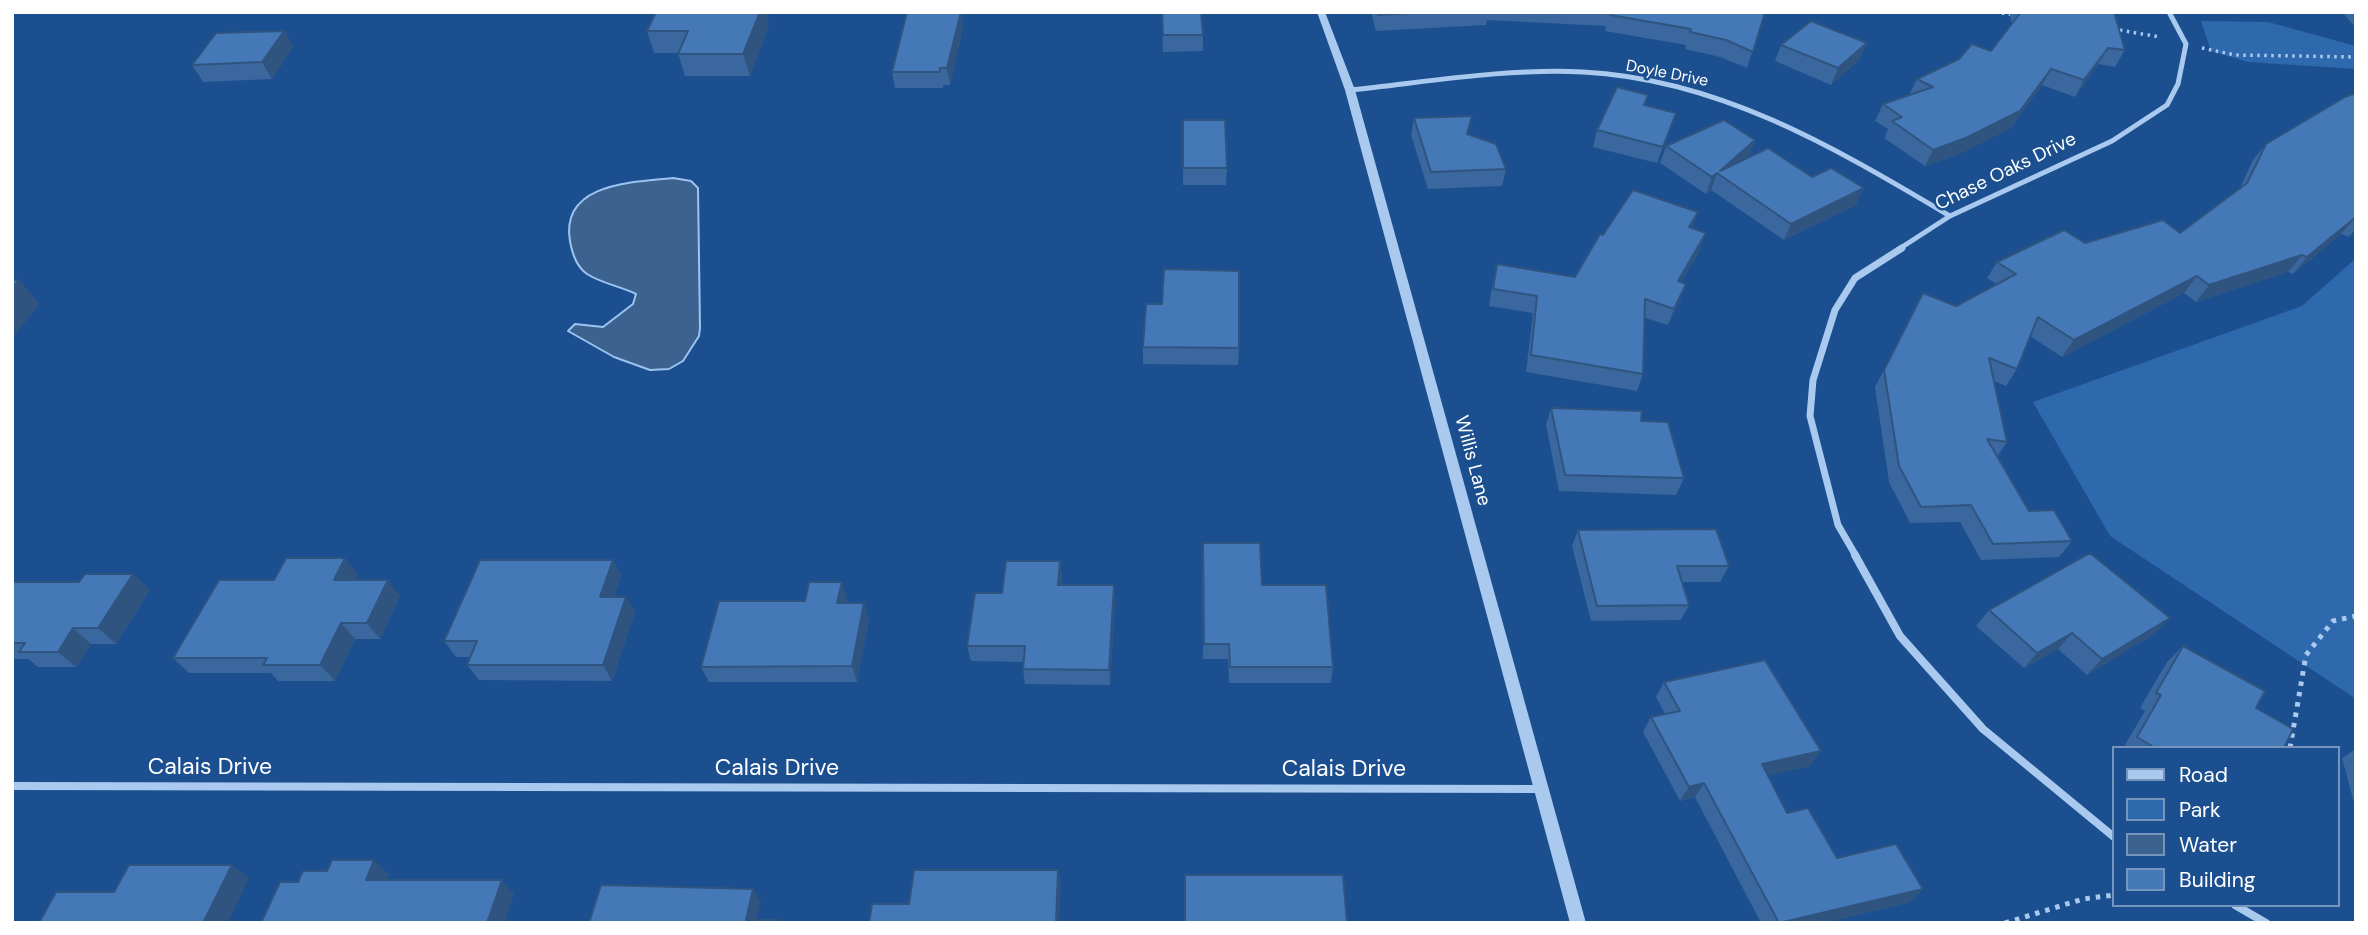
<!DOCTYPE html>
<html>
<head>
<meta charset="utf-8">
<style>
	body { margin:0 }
	#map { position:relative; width:2368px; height:935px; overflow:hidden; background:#1b4f8f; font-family:"DM Sans",sans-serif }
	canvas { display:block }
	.frame { position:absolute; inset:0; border:14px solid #fff; pointer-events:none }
	.legend { position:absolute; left:2112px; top:746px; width:228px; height:161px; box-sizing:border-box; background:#1b4f8f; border:2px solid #7695bc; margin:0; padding:9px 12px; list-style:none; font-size:21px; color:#fff }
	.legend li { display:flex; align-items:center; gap:14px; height:35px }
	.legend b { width:35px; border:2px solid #7695bc }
</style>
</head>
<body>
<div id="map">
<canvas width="2368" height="935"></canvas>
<div class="frame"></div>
<ul class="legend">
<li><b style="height:9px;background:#a9c9ee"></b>Road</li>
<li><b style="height:19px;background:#2e69ad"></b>Park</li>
<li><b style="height:19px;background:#3c6290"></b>Water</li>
<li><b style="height:19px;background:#4478b7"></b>Building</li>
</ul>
</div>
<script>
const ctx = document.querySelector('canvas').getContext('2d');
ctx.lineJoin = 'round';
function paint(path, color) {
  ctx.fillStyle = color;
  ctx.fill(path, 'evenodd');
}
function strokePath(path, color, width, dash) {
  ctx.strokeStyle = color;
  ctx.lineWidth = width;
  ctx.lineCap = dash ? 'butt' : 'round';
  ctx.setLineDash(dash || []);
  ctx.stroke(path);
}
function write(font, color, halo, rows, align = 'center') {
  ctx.font = font + ' "DM Sans",sans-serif';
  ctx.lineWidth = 5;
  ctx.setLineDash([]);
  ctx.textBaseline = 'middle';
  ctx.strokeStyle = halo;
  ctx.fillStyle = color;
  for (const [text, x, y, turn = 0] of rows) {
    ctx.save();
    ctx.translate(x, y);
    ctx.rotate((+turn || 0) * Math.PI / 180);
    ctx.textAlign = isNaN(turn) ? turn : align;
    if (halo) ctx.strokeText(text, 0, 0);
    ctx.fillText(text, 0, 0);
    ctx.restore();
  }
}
paint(new Path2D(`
	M2201 21 2268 22 2356 46V69L2248 62 2211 51Z
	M2356 258V699L2110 536 2033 402 2302 306Z`), '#2e69ad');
const water = new Path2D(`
	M673 178 691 181 698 188 700 328 699 336 683 361 669 369 650 370 614 357 568 331 575 324 603 327 633 304 636 294C620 286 603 284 587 274 577 267 572 253 570 241 560 183 633 182 673 178Z`);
paint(water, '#3c6290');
strokePath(water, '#9cc4f0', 2);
strokePath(new Path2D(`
	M1995 12 2015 15
	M2113 29 2160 37
	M2202 48 2235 55 2356 57`), '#a9c9ee', 3.5, [2.5, 4.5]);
strokePath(new Path2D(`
	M2290 748 2306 655 2333 621 2356 616
	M2005 923 2083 899 2114 895`), '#a9c9ee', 5, [4.5, 6]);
strokePath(new Path2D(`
	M1350 90C1427 82 1506 68 1583 72 1720 79 1835 148 1950 216
	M1899 249 1950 216 2112 141 2167 105 2178 84 2186 44 2169 12`), '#a9c9ee', 5);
strokePath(new Path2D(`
	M1856 556 1838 525 1810 416 1813 380 1835 310 1855 278 1902 248`), '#a9c9ee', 7);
strokePath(new Path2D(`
	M1855 555 1900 636 1983 729 2114 837
	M12 786 1541 789
	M2235 905 2266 923`), '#a9c9ee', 8);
paint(new Path2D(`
	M1317 12H1325L1355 90 1586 923H1570L1345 90Z`), '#a9c9ee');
paint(new Path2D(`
	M656 12H766L769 25 750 76H685L678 53H654L647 31Z
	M961 12 963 27 950 85H943V88H895L892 72Z
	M1162 12 1203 35V51L1163 52Z
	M1371 12H1765L1747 68 1720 57 1685 49 1686 45 1605 31 1606 26 1487 20 1486 25 1376 31Z
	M2009 12H2114L2125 50 2115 67 2098 64 2075 97 2042 85 2011 128 1959 154 1925 166 1884 138 1888 129 1875 121 1883 104 1909 95 1917 79 1991 51 2012 25Z
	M2342 12H2356V28Z
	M284 31 293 47 272 79 203 82 192 65Z
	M1867 43 1859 60 1831 85 1775 61 1781 45Z
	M2356 95V229L2349 237 2341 234 2293 274 2288 272 2196 302 2184 293 2062 357 2030 336 2017 369 2006 386 1994 381 2007 442 1997 457 2029 511 2072 541 2059 557 1981 560 1960 522 1910 523 1889 482 1875 387 1923 293 1956 306 1996 284 1987 278 1997 262 2085 243 2180 233 2240 188 2253 160 2266 144Z
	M1645 105 1676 113 1657 163 1593 147 1597 130Z
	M1414 118 1468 134 1506 169 1502 186 1428 189 1411 135Z
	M1183 120 1227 168 1226 185H1183Z
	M1755 140 1748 157 1856 205 1784 240 1711 190 1706 194 1660 163 1666 146Z
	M1692 229 1700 250 1681 282 1686 284 1680 300 1668 325 1645 318 1643 374 1637 391 1526 372 1533 313 1489 306 1493 281 1497 264 1575 277 1603 235Z
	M1143 347 1239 348 1238 365 1143 364Z
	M1551 408 1684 478 1676 495 1559 491 1546 425Z
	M1578 530 1729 566 1720 582H1682L1689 605 1681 620 1591 621 1572 546Z
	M1202 559 1262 585 1333 667 1331 683H1229L1228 659H1203Z
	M613 560 621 576 614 597 635 612 612 681 479 680 467 665 471 657H456L444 641Z
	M1060 561 1062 578 1061 585 1115 601 1110 685 1025 684 1023 669 1024 662 971 661 967 646 1002 593Z
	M133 574 150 590 116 644H91L76 667H38L28 659H12V582H79Z
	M358 574 355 580 400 596 380 639H355L335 681H278L271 673H189L173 658 274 580Z
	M847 598 846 603 869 619 857 682H709L701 667 805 601Z
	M1989 610 2170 618 2154 634 2087 675 2058 649 2024 668 1976 626Z
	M2183 646 2256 708 2284 748H2123L2145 711 2140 708 2167 662Z
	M1664 682 1810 766 1767 775 1787 813 1837 858 1923 889 1910 902 1824 923H1761L1695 797 1680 801 1643 732 1651 717 1665 714 1656 697Z
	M2356 749V810L2342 758Z`), '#3a679d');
paint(new Path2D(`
	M760 12H766L769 25 750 76 743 54Z
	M961 12 963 27 950 85 947 68Z
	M284 31 293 47 272 79 262 62Z
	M1867 43 1859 60 1831 85 1838 68Z
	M2108 48 2098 64 2075 97 2084 80Z
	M2051 69 2042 85 2011 128 1959 154 1925 166 1933 150Z
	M1676 113 1671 130 1657 163 1663 147Z
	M1755 140 1748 157 1720 171Z
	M1717 173 1711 190 1706 194 1712 177Z
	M1864 188 1856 205 1784 240 1791 224Z
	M1698 212 1692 229 1689 227Z
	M2356 217 2341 234 2293 274 2307 257Z
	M1706 233 1700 250 1672 298 1678 281Z
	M2302 255 2288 272 2196 302 2209 285Z
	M2197 276 2184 293 2062 357 2074 340Z
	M19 280 40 304 12 338V288Z
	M1686 284 1680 300 1668 325 1674 309Z
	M345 558 358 574 347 596 334 580Z
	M613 560 621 576 609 612 600 597Z
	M1060 561 1062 578 1060 601 1058 585Z
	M133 574 150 590 116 644 98 628Z
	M388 580 400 596 380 639 367 623Z
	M842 582 847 598 843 619 837 603Z
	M1114 585 1115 601 1110 685 1109 670Z
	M626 597 635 612 612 681 603 665Z
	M864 603 869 619 857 682 852 666Z
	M2170 618 2154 634 2087 675 2102 659Z
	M341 623 355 639 335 681 320 665Z
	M73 628 91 644 76 667 58 652Z
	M2072 633 2058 649 2024 668 2037 653Z
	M1821 751 1810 766 1752 779 1762 764Z
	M1704 783 1695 797 1680 801 1689 787Z
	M374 860 389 874 381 893 366 880Z
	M232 865 249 878 228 923H203Z
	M1058 870 1061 884 1059 923H1056Z
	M502 880 514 894 504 923H487Z
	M753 889 761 902 756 923 746 920Z
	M1923 889 1910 902 1824 923H1781Z`), '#305480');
const building = new Path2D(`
	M656 12H760L743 54H678L688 31H647Z
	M907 12H961L947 68H940V72H892Z
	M1162 12H1201L1203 35H1163Z
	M1378 12H1424L1378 15Z
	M1610 12H1765L1753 52 1726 40 1690 32 1691 29 1610 15Z
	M2021 12H2114L2125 50 2108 48 2084 80 2051 69 2020 111 1968 137 1933 150 1892 121 1902 117 1883 104 1933 87 1917 79 1959 59 1972 44 1991 51Z
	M1811 21 1867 43 1838 68 1781 45Z
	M284 31 262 62 192 65 216 33Z
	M1617 87 1648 95 1644 105 1676 113 1663 147 1597 130Z
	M2353 94 2356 95V217L2307 257 2302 255 2209 285 2197 276 2074 340 2038 317 2017 369 1989 358 2007 442 1987 439 2029 511 2054 510 2072 541 1993 544 1971 505 1921 507 1899 466 1884 370 1923 293 1956 306 2016 274 1997 262 2064 230 2085 243 2163 220 2180 233 2247 183 2266 144 2345 97Z
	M1472 116 1467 134 1496 144 1506 169 1431 172 1414 118Z
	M1183 120H1225L1227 168H1183Z
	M1724 120 1755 140 1720 171 1768 148 1812 177 1831 168 1864 188 1791 224 1717 173 1712 177 1666 146Z
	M1633 190 1698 212 1689 227 1706 233 1678 281 1686 284 1674 309 1645 299 1643 374 1531 355 1537 296 1493 289 1497 264 1575 277 1600 234 1603 235Z
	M1164 269 1239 271V348L1143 347 1146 304H1162Z
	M12 280H19L12 288Z
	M1551 408 1642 411 1641 421 1668 422 1684 478 1565 475Z
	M1716 529 1729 566H1677L1689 605 1597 606 1578 530Z
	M1203 543H1260L1262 585H1326L1333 667H1230L1229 644H1204Z
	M2090 553 2170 618 2102 659 2072 633 2037 653 1989 610Z
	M286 558H345L334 580H388L367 623H341L320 665H263L267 658H173L219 580H274Z
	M480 560H613L600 597H626L603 665H467L477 641H444Z
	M1006 561H1060L1058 585H1114L1109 670 1023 669 1025 646H967L975 593H1002Z
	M85 574H133L98 628H73L58 652H19L25 643H12V582H79Z
	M809 582H842L837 603H864L852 666 701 667 719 601H805Z
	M2183 646 2265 691 2256 708 2293 729 2284 748H2155L2137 737 2161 695 2156 693Z
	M1765 660 1821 751 1762 764 1787 813 1808 808 1837 858 1896 844 1923 889 1779 923 1704 783 1689 787 1651 717 1680 711 1664 682Z
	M332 860H374L366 880H502L487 923H261L280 882H298L303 871H327Z
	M129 865H232L203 923H39L56 892H114Z
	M914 870H1058L1056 923H869L872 904H909Z
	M1185 875H1343L1347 923H1185Z
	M601 885 753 889 746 920H779V923H589Z`);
paint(building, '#4478b7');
strokePath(building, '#305480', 2);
write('16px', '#fff', '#1b4f8f', [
	["Doyle Drive",1667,74,11]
]);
write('19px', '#fff', '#1b4f8f', [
	["Chase Oaks Drive",2006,172,-26],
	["Willis Lane",1472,461,75]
]);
write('23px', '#fff', '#1b4f8f', [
	["Calais Drive",210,768],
	["Calais Drive",777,769],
	["Calais Drive",1344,770]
]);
</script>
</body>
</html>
